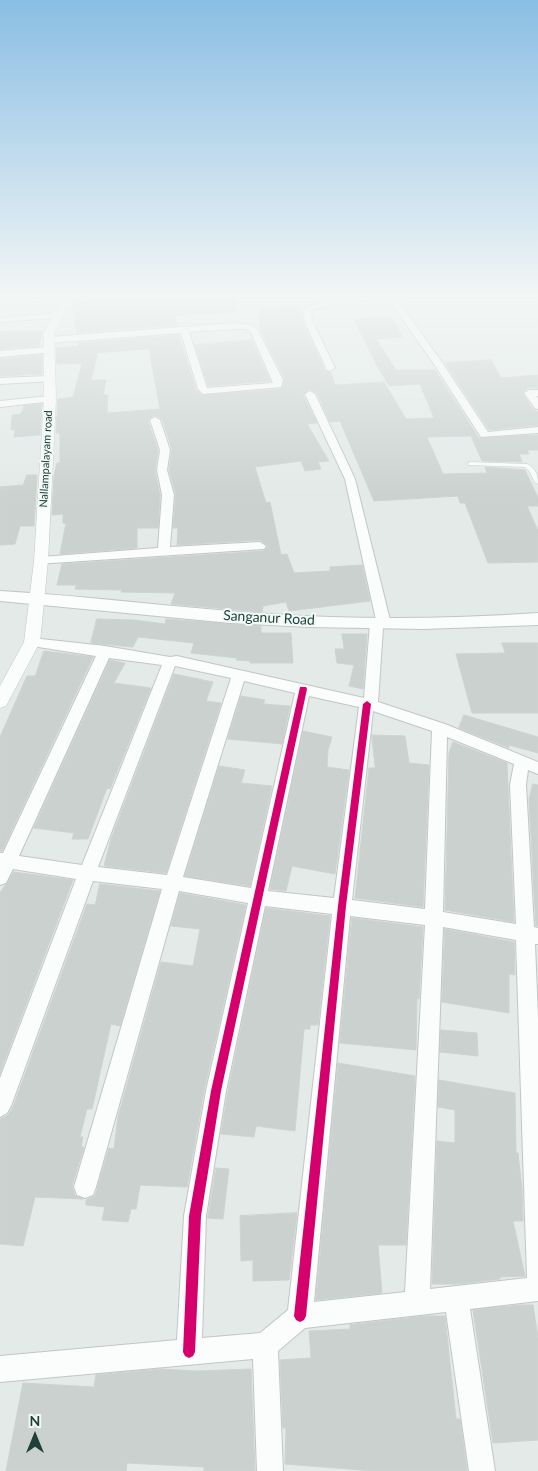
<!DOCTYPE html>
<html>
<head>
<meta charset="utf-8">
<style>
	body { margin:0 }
	#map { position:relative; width:538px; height:1471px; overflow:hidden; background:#e3eae8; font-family:Lato,sans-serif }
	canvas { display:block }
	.north { position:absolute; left:10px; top:1411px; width:50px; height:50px; -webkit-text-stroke:4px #f1f9f6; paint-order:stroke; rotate:0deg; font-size:14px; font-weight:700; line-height:20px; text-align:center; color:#1f403a }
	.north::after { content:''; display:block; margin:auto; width:18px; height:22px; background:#1f403a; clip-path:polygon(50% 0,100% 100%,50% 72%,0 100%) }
</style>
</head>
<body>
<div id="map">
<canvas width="538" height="1471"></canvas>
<div class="north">N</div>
</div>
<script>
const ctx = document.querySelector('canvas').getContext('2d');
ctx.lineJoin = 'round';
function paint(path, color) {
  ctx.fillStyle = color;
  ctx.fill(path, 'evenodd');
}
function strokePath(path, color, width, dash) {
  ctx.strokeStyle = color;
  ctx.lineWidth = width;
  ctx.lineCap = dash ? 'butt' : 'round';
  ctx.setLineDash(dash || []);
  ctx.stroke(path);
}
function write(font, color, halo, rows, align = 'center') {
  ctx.font = font + ' Lato,sans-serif';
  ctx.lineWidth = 4;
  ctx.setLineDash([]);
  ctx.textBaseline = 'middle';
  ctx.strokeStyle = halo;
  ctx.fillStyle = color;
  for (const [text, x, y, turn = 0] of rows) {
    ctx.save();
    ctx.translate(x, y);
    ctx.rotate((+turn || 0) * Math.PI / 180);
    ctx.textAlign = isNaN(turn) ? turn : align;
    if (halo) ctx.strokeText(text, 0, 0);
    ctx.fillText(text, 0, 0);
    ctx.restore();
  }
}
const building = new Path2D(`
	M168 294 169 298 234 294 237 312 175 316 177 325 77 333 72 301 87 302 88 295Z
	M299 307 302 321 315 348 325 371 331 373 335 385 384 382 406 419 434 418 420 384 389 386 376 364 354 319 391 317 403 337 376 339 396 370H435L479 438 538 435V450H527L529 454H519L522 462 482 461 471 436 427 437 443 474 487 473 485 467 525 470 538 498V506H527L538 531V562L488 563 465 503H460L458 496 374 501 340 421 330 422 317 393 309 389 303 395 317 423 307 424 329 461 318 462 321 469 305 471 301 461 255 467 266 503 270 502 281 555 287 554 294 573 330 571V567L362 565 370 601 289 611 286 602 263 606 262 612 171 604 175 593 121 592 122 590 75 589 77 585H57L62 564 264 551 268 546 260 540 177 545 178 528H173L176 495 169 470 172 449 162 419 154 415 148 421 158 450 155 470 160 495 158 528H137V548L60 554 66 523H63V514L52 515 54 475 57 463H60V433H56L58 399 73 397 82 363 57 364 56 348 79 346 78 343 179 335 196 390 202 395 281 389 285 379 260 330 259 309ZM149 349 160 409 107 413 108 395H103L106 380H91L98 353Z
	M43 331 39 346 0 349V332Z
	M252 340 270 381 208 386 195 345Z
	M42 355V374L0 376V359Z
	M491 360 501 378 538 375V388H528L522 393 533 409 538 412V425L489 430 445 363Z
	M42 404 40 435 14 437 15 429 11 430 12 415 21 414 24 406Z
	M27 475H37L34 526H20L15 544 0 545V487L23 485Z
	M97 619 134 620 165 624 166 619 261 626V633H291L293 663H250V661L236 660 237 658 191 653 194 643 138 637 133 647 91 643Z
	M342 634H367L363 689 349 686 354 665 337 663 335 649H344Z
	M502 643H538V713H472L456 654 505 653Z
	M44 651 93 657 2 851H0V737L27 676H35Z
	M110 660 125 663 114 683 151 688 110 789 107 788 88 839H72L74 833 34 828Z
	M174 674 213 682 206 701 221 703 166 873 104 866 111 839Z
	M241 696 265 700 263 704 290 706 282 744 228 739Z
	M464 715 538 737V753L509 745V748L459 728Z
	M303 731 332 737 328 750 327 767 349 770 335 874 292 866 286 891 270 889Z
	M372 735 405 736 409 763 429 765 423 907 355 898 369 768H375Z
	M453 742 507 763 514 922 445 910 449 753Z
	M219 766 245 770 241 783 272 786 250 886 185 876Z
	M533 784 538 785V926H536L529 800Z
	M14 872 73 880 0 1073V893Z
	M100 884 160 891 120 1026 111 1024 92 1109H87L80 1137H83L81 1147H84L72 1186 75 1196 83 1199 35 1197 23 1246 0 1244V1119L8 1115 13 1107 87 904 95 905Z
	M180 893 246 905 204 1091 187 1187 140 1185 136 1209H131L128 1222 102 1220 105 1207 86 1205V1200L95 1196 109 1148 114 1149 118 1117 161 962 193 966 200 929 171 926Z
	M266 908 330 916 318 1025H310V1029H304L295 1131 256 1126 254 1137 221 1134 228 1091Z
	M352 918 423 927 419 999 417 998 416 1050 340 1043Z
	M445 929 514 942 515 975 509 974V1013L442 1002Z
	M441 1030 477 1033 478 1056 440 1052Z
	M338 1063 415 1076 406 1245H378L382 1293 316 1300Z
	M439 1080 515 1093 516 1153H518L522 1189 523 1221H513L525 1276 500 1277V1279L458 1284H432L437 1141 455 1143V1110L438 1107Z
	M216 1168 229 1169 223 1219 208 1218Z
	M297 1213 289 1280 253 1281V1260L241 1261 240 1216Z
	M520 1305H533L538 1338V1440L493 1443 473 1310Z
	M425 1316H445L456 1419H460L467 1471H374L285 1464 286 1428H283L280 1360 311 1358 309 1331 350 1329V1325Z
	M162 1369 197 1371 251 1369 255 1471H204V1467L127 1463 126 1471H6L23 1383 94 1387 96 1375Z`);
paint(building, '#cad1cf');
strokePath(building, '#ccd3d1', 1);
const service = new Path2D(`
	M470 462 527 464C535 468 538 474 538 484 531 480 532 470 524 467L468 465V463Z`);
const minor = new Path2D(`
	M60 294 56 296 0 299V295Z
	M329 294H337L339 298 394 296 439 358 488 432 538 427V433L481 437 432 361 389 300 338 302 311 311 312 320 335 368 330 371 327 370 304 320 303 310 332 299Z
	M59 313H62V317L0 322V318Z
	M234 323 250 325 257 329 283 380 281 387 203 394 198 389 181 333 49 343 45 340 49 337ZM234 329H245L251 332 273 383 207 388 189 332Z
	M49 347 52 348V352L0 357V351Z
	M49 376 54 379 52 381 0 384V378Z
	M529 390H538V396H536L538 399V409L535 408 524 393Z
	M310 391 315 394 355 479 391 624 389 627 383 628 378 702 445 724 538 762V774L528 770 526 785 534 927 538 928V944H535L538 1018V1301L470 1309 495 1471H469L446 1312 305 1328 278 1351 283 1471H257L253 1359 0 1382V1356L177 1340 184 1216 206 1091 248 903 179 891 96 1187 93 1195 85 1198 77 1195 74 1187 162 889 93 881 11 1106 7 1113 0 1117V1078L76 879 13 869 6 883 0 885V853H3L96 656 32 646 27 645 25 642 27 639 32 638 105 646 170 657 177 656 364 698 370 624 376 620 345 479 305 394ZM109 658 162 665 82 865 19 856ZM175 666 231 678 167 875 98 867ZM244 681 295 693 251 888 183 877ZM309 696 359 707 334 898 268 891ZM373 711 432 731 425 909 352 900ZM447 737 514 764 510 785 516 924 443 912ZM265 906 332 914 288 1310 260 1333 202 1338 206 1216 226 1091ZM350 916 425 925 405 1292 314 1302ZM443 927 516 940 527 1278 430 1289Z
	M50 396 55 399 53 401 0 407V401Z
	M155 417 160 420 170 450 167 470 174 495 170 547 260 542 266 546 264 549 37 564 35 561 37 558 41 557 158 548 162 495 157 470 160 450 150 420Z`);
const tertiary = new Path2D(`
	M59 294H69L70 301 54 334 56 399 48 561 40 642 6 706 0 708V686L24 642 34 561 44 399V334L60 301Z`);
const secondary = new Path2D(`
	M0 591C90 596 179 608 269 614 358 620 448 619 538 613V625L423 629 308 627 231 623 0 601Z`);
strokePath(service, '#c0c7c5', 1);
strokePath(minor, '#c0c7c5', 2);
strokePath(tertiary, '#c0c7c5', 1);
strokePath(secondary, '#bec8c5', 2);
paint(service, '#fbfcfc');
paint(minor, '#fbfcfc');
paint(tertiary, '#fbfcfc');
paint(secondary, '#fbfcfc');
paint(new Path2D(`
	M300 687H306L307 689 221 1091 201 1216 195 1352 193 1356 189 1358 185 1356 183 1352 189 1216 211 1091Z
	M367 701 371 704 346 906 306 1316 304 1320 300 1322 296 1320 294 1316 338 906 363 704Z`), '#d6006c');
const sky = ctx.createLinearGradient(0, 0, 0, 500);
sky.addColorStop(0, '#8abee4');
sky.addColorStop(0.59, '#f2f6f5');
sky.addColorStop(1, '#f2f6f500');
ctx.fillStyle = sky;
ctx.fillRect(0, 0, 538, 500);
write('11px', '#1f403a', '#f1f9f6', [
	["Nallampalayam road",46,459,-87]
]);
write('14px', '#1f403a', '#f1f9f6', [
	["Sanganur Road",269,618,3]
]);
</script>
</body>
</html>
